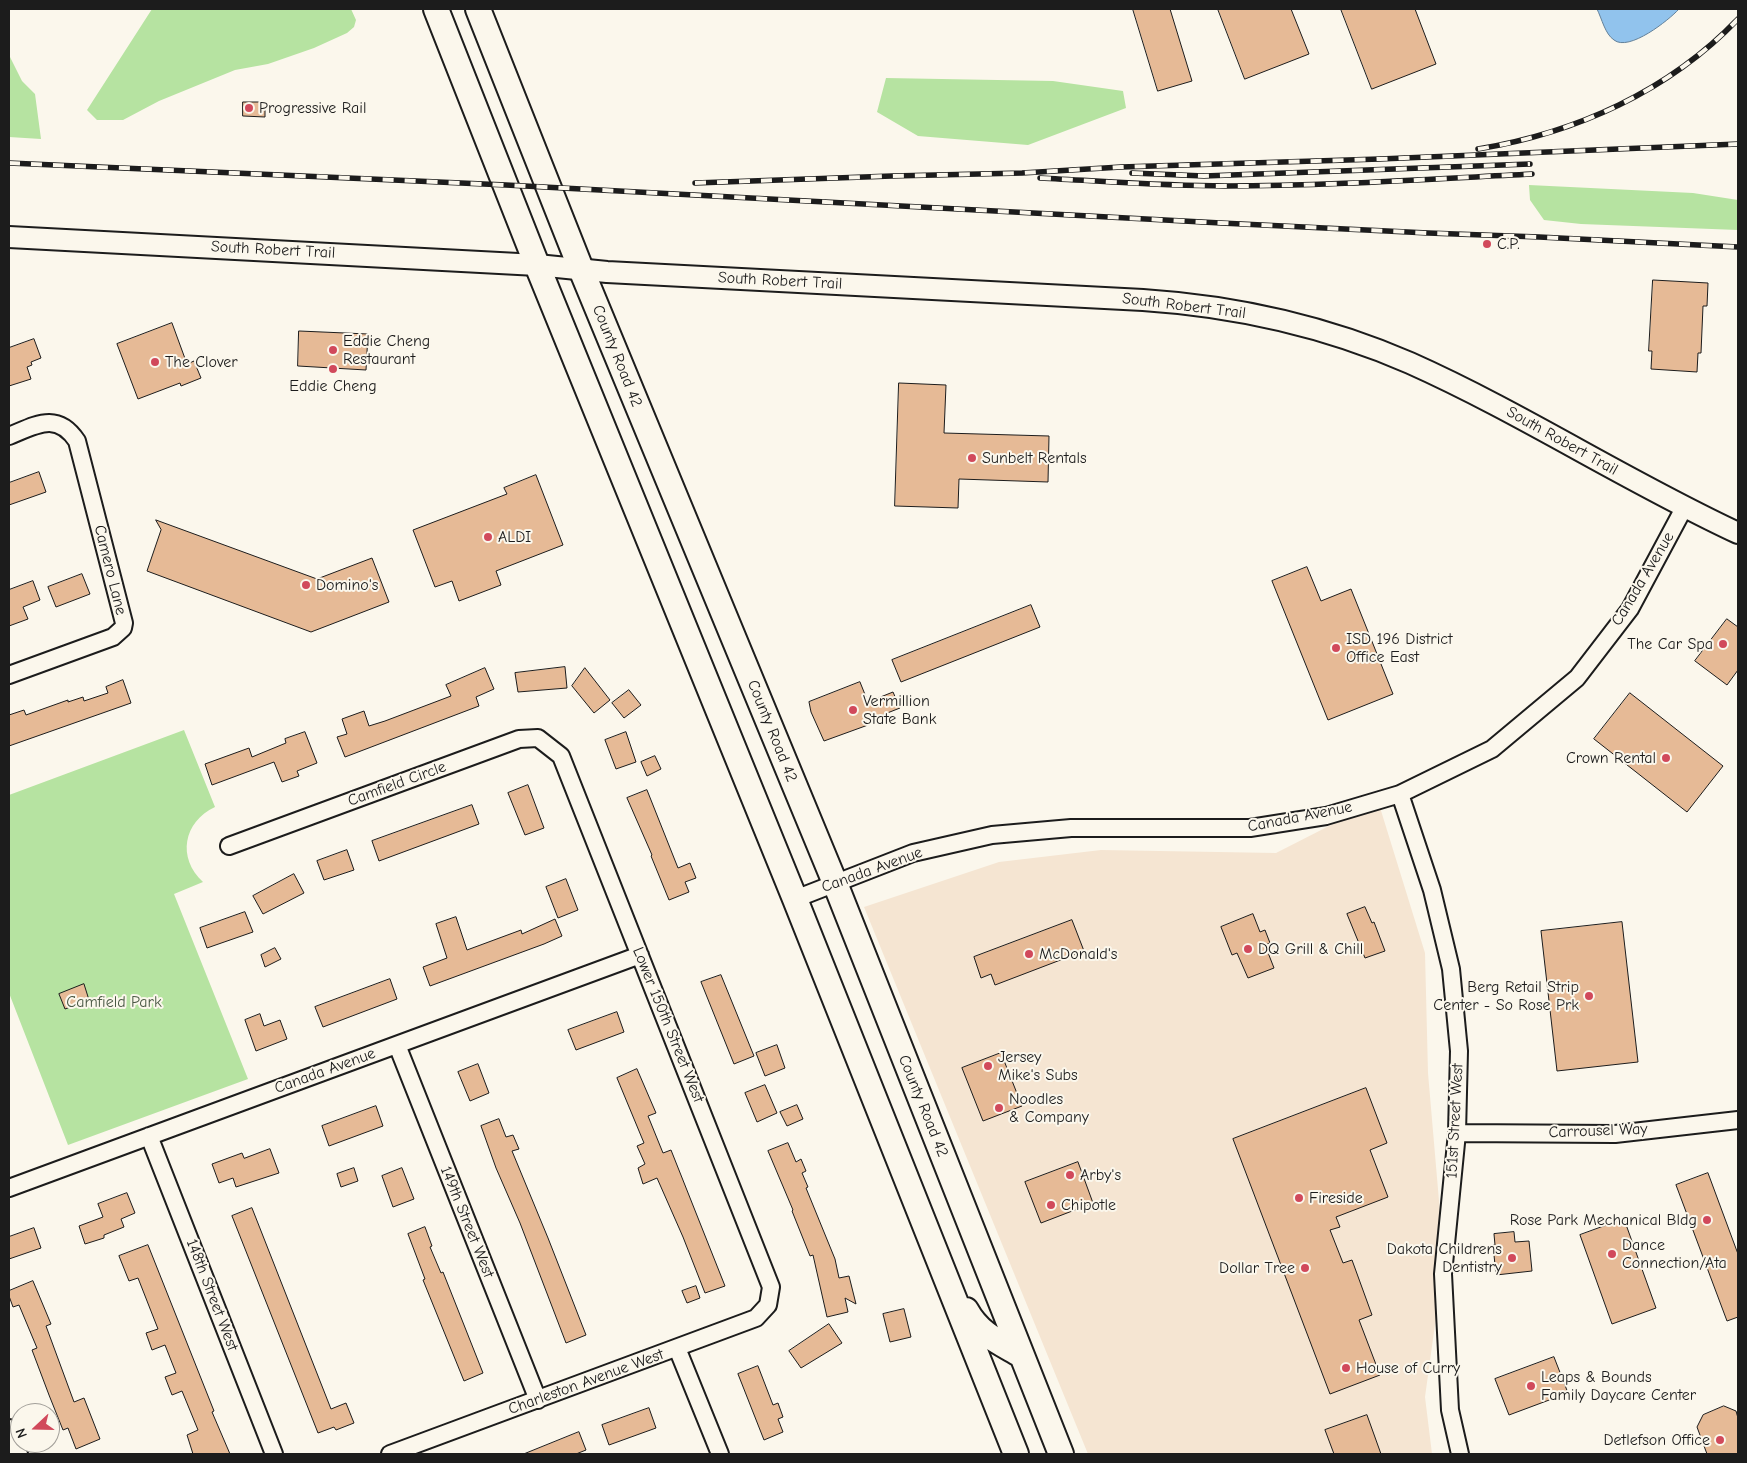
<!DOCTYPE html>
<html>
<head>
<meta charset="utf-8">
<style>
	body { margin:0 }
	#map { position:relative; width:1747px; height:1463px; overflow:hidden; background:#fbf7ec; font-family:"Comic Neue",sans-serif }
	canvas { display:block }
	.frame { position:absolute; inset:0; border:10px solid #1c1c1c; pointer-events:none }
	.north { position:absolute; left:10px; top:1403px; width:50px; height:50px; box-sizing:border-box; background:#fbf7ec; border:1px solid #a29f99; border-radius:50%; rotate:249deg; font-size:14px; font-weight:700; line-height:20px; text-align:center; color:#1c1c1c }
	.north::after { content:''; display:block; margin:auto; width:18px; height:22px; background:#d1495b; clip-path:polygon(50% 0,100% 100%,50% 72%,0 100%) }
</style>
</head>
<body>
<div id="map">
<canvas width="1747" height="1463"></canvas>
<div class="frame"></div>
<div class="north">N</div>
</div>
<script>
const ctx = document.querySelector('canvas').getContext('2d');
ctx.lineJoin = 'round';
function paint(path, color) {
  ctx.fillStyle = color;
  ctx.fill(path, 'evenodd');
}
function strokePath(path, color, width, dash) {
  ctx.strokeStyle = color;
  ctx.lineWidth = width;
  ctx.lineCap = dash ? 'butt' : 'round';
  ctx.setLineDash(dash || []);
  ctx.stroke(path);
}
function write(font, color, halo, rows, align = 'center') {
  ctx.font = font + ' "Comic Neue",sans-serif';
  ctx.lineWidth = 4;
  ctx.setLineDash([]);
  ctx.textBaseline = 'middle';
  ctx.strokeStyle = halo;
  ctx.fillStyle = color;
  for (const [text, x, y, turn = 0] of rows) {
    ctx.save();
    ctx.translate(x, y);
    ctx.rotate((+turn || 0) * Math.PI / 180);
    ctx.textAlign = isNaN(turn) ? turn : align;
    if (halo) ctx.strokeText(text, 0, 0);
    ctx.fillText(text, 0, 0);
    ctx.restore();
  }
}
paint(new Path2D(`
	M1378 801 1425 953 1428 1073 1444 1259 1425 1397 1432 1454H1088L864 907 999 862 1101 850 1276 853Z`), '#f5e5d2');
paint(new Path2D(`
	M152 9H351L356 20 354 27 347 33 314 48 268 64 235 70 159 101 123 120H97L87 110Z
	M9 55 22 81 35 94 41 139 9 137Z
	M886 78 1053 81 1123 91 1126 108 1028 145 918 136 877 112Z
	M1529 185 1693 193 1738 200V230L1581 224 1544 220 1530 200Z
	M184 730 215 807C183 822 177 858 203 882L174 894 248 1079 68 1145 9 993V795Z`), '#b6e3a1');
const water = new Path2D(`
	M1597 9H1679C1669 20 1629 52 1614 40 1605 34 1602 19 1597 9Z`);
paint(water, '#91c3ed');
strokePath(water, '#628099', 1);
const building = new Path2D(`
	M1133 9H1170L1192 81 1158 91Z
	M1218 9H1291L1309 54 1245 79Z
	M1341 9H1415L1436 64 1372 89Z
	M243 102H265V117L243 116Z
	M1653 280 1708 283 1707 306H1703L1701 353H1698L1697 372 1651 369 1652 351H1649Z
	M172 323 187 364 194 361 201 378 181 386 180 383 138 399 117 344Z
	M299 331 368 334 366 370 298 366Z
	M34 339 41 358 31 362 32 365 27 367 31 379 9 386V348Z
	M899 383 946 385 944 433 1049 436 1048 482 959 479 958 508 895 506Z
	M39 472 46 492 9 505V483Z
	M536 475 563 545 496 571 501 585 459 601 452 581 435 587 413 530 507 494 504 488Z
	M156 520 317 579 372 558 389 602 311 632 147 571 161 530Z
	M1307 567 1321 601 1351 589 1393 694 1328 720 1272 581Z
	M82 574 90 594 56 607 48 587Z
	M33 581 40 600 23 607 28 619 9 626V590Z
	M1031 605 1040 627 901 682 892 660Z
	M1727 619 1738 627V670L1727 685 1695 661Z
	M565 667 567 688 518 692 515 673Z
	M485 668 494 689 476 697 479 706 345 757 337 737 347 734 342 719 364 711 369 726 385 721 451 696 446 685Z
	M585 668 610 700 594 713 572 686Z
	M123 680 131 703 9 746V715L24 710 26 715 68 700V702L83 697 84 701 108 693 106 687Z
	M860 682 868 702 893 692 900 708 872 719 873 721 867 723 868 725 824 741 811 712 809 702Z
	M629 690 641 705 624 718 612 703Z
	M1630 693 1723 766 1687 812 1594 739Z
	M305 732 317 763 297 771 299 776 282 782 274 762 212 785 205 764 249 748 252 757 286 743 285 739Z
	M626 732 636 762 616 769 605 740Z
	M655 756 661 769 647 776 641 762Z
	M528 785 544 828 525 835 508 793Z
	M647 790 678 868 690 863 696 878 685 882 689 892 669 900 651 856 652 855 627 798Z
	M472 805 479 824 379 861 372 841Z
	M347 850 354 870 324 880 317 861Z
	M294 874 304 893 263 914 253 896Z
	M566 879 578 910 558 918 546 887Z
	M1365 907 1372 923 1374 922 1385 951 1365 958 1347 914Z
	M245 912 253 932 207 948 200 928Z
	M1253 914 1260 932 1265 930 1270 943 1265 945 1274 968 1248 978 1237 953 1232 955 1221 927Z
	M456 917 467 950 521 930 522 934 555 919 562 936 544 944 430 986 423 967 447 958 436 924Z
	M1072 920 1084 951 995 985 991 974 981 978 974 957Z
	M1622 922 1638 1062 1557 1071 1541 931Z
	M275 948 281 959 265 967 261 955Z
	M721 975 754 1056 734 1064 701 982Z
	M390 979 397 999 323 1027 315 1007Z
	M84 984 89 1000 65 1009 59 994Z
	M617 1012 624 1032 576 1050 568 1030Z
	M260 1014 264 1026 280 1020 287 1039 256 1051 245 1020Z
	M777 1045 785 1068 765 1076 756 1053Z
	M1001 1053 1022 1106 983 1121 962 1068Z
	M478 1064 489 1093 470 1101 458 1072Z
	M637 1069 656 1113 648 1116 663 1153 671 1150 725 1286 705 1293 683 1237 657 1178 643 1184 638 1168 645 1164 637 1146 644 1143 617 1078Z
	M765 1085 777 1113 757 1122 745 1093Z
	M1366 1088 1387 1143 1370 1150 1388 1197 1336 1217 1340 1227 1330 1230 1343 1263 1352 1260 1372 1315 1359 1320 1380 1375 1330 1394 1233 1139Z
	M797 1105 803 1119 787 1126 780 1112Z
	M376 1106 383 1126 329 1146 322 1126Z
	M499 1119 506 1137 513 1135 519 1149 512 1151 548 1238 586 1335 566 1343 520 1223 496 1168 481 1126Z
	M788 1143 796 1162 801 1159 806 1171 802 1173 808 1187 806 1188 835 1259 839 1278 849 1276 856 1304 845 1298 848 1312 827 1317 813 1255 810 1256 792 1211 793 1210 768 1151Z
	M270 1149 279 1173 236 1187 233 1178 219 1183 212 1164 242 1153 244 1158Z
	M1078 1162 1093 1203 1041 1223 1025 1182Z
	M354 1168 358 1181 341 1187 337 1174Z
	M402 1168 414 1199 393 1207 382 1176Z
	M1708 1173 1738 1254V1317L1727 1321 1676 1185Z
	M127 1193 135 1213 121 1219 124 1227 104 1235V1238L85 1244 79 1226 103 1217 98 1204Z
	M252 1208 331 1409 346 1403 354 1423 336 1430 334 1427 318 1433 232 1216Z
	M1624 1219 1656 1308 1612 1324 1580 1235Z
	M425 1227 432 1246 430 1247 441 1273 443 1272 483 1373 464 1381 423 1280 425 1279 408 1234Z
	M34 1228 41 1248 9 1259V1237Z
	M1514 1232 1515 1242 1529 1241 1532 1271 1496 1275 1493 1245H1495L1494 1234Z
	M148 1245 214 1411 212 1412 230 1454H193L187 1435 198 1430 182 1391 172 1395 165 1377 176 1373 165 1345 152 1350 146 1333 158 1329 138 1278 129 1281 119 1256Z
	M33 1281 51 1324 46 1326 74 1402 84 1398 100 1439 76 1449 68 1428 63 1430 49 1395 32 1350 37 1348 19 1305 13 1307 9 1296V1291Z
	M696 1286 700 1298 687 1303 682 1291Z
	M904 1309 911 1337 890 1342 883 1314Z
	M829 1324 842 1343 801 1368 789 1351Z
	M1554 1357 1568 1393 1509 1415 1495 1379Z
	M758 1366 773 1405 778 1403 783 1417 778 1419 783 1432 764 1440 738 1374Z
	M1724 1406 1736 1411 1738 1418V1454H1707L1697 1427 1703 1415Z
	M649 1408 656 1428 609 1445 602 1425Z
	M1367 1415 1381 1454H1334L1325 1430Z
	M579 1432 586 1450 576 1454H524Z`);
paint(building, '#e6ba96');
strokePath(building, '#1c1c1c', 1);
const minor = new Path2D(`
	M9 436C36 425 57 411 77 441L124 623 123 628 113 637 9 675
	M1400 794 1432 890 1451 969 1459 1051 1457 1133 1443 1274 1450 1410 1460 1454
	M229 846 519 739 538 738 561 756 771 1287 768 1305 756 1318 390 1454
	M795 899 913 853 992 835 1071 828H1250L1326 816 1400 794 1492 749 1577 678 1630 609 1684 508
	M397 1045 538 1400
	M1457 1133 1615 1134 1738 1120
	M149 1136 274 1454
	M9 1188 640 955
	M677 1348 720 1454
	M9 1428 19 1454`);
const major = new Path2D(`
	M9 237 537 265 607 272 1143 300C1234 306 1325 326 1410 363 1522 413 1626 481 1738 533`);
const highway = new Path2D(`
	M436 9 537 265 795 899 1016 1454
	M478 9 581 269 835 883 1061 1454
	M966 1310C979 1334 999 1342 1021 1355`);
strokePath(minor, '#1c1c1c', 20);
strokePath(major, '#1c1c1c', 24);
strokePath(highway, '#1c1c1c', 28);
strokePath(minor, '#fbf7ec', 16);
strokePath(major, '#fbf7ec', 20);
strokePath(highway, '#fbf7ec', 24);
const rail = new Path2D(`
	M1478 149C1576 133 1669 91 1738 19
	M9 163 506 185 1221 223 1428 233 1539 237 1738 247
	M1132 173 1204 176 1530 164
	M1040 178C1101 181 1163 186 1225 186 1327 186 1430 179 1532 174
	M695 183 892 176 1022 173 1121 167 1380 159 1738 144`);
strokePath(rail, '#1c1c1c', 5.5);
strokePath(rail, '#fbf7ec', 4, [11]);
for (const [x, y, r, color] of [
	[249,108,5,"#d1495b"],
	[1487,244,5,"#d1495b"],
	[333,350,5,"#d1495b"],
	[155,362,5,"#d1495b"],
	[333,369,5,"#d1495b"],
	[972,458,5,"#d1495b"],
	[488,537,5,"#d1495b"],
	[306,585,5,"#d1495b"],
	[1723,644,5,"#d1495b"],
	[1336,648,5,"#d1495b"],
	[853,710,5,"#d1495b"],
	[1666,758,5,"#d1495b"],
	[1248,949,5,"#d1495b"],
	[1029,954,5,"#d1495b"],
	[1589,996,5,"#d1495b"],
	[988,1066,5,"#d1495b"],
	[999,1108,5,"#d1495b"],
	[1070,1175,5,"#d1495b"],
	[1299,1198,5,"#d1495b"],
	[1051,1205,5,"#d1495b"],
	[1707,1220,5,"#d1495b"],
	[1612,1254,5,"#d1495b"],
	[1512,1258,5,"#d1495b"],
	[1305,1268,5,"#d1495b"],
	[1346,1368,5,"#d1495b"],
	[1531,1386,5,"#d1495b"],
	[1720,1440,5,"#d1495b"]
]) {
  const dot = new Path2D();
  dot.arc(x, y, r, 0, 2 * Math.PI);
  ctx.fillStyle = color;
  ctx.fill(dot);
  strokePath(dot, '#fbf7ec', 2);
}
write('16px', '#1c1c1c', '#fbf7ec', [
	["Progressive Rail",259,108],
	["C.P.",1497,244],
	["Eddie Cheng",343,341],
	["Restaurant",343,359],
	["The Clover",165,362],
	["Eddie Cheng",333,386,"center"],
	["Sunbelt Rentals",982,458],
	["ALDI",498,537],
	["Domino's",316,585],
	["ISD 196 District",1346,639],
	["Office East",1346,657],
	["The Car Spa",1713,644,"right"],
	["Vermillion",863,701],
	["State Bank",863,719],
	["Crown Rental",1656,758,"right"],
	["DQ Grill & Chill",1258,949],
	["McDonald's",1039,954],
	["Berg Retail Strip",1579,987,"right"],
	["Center - So Rose Prk",1579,1005,"right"],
	["Jersey",998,1057],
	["Mike's Subs",998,1075],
	["Noodles",1009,1099],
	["& Company",1009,1117],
	["Arby's",1080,1175],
	["Fireside",1309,1198],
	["Chipotle",1061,1205],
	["Rose Park Mechanical Bldg",1697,1220,"right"],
	["Dance",1622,1245],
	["Connection/Ata",1622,1263],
	["Dakota Childrens",1502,1249,"right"],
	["Dentistry",1502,1267,"right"],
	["Dollar Tree",1295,1268,"right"],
	["House of Curry",1356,1368],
	["Leaps & Bounds",1541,1377],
	["Family Daycare Center",1541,1395],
	["Detlefson Office",1710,1440,"right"]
], 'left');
write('16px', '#1c1c1c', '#fbf7ec', [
	["South Robert Trail",273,250,3],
	["South Robert Trail",780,281,3],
	["South Robert Trail",1184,306,7],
	["County Road 42",617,356,68],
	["South Robert Trail",1562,441,29],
	["Camero Lane",110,570,76],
	["Canada Avenue",1643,579,-59],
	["County Road 42",772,731,68],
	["Camfield Circle",397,784,-20],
	["Canada Avenue",1300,817,-11],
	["Canada Avenue",872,870,-20],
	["Lower 150th Street West",668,1025,68],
	["Canada Avenue",325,1071,-20],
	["County Road 42",923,1106,68],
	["151st Street West",1455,1121,-87],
	["Carrousel Way",1598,1131,-2],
	["149th Street West",467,1222,68],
	["148th Street West",212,1295,69],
	["Charleston Avenue West",586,1382,-20]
]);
write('16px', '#4a5844', '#fbf7ec', [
	["Camfield Park",114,1002]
]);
</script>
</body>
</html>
